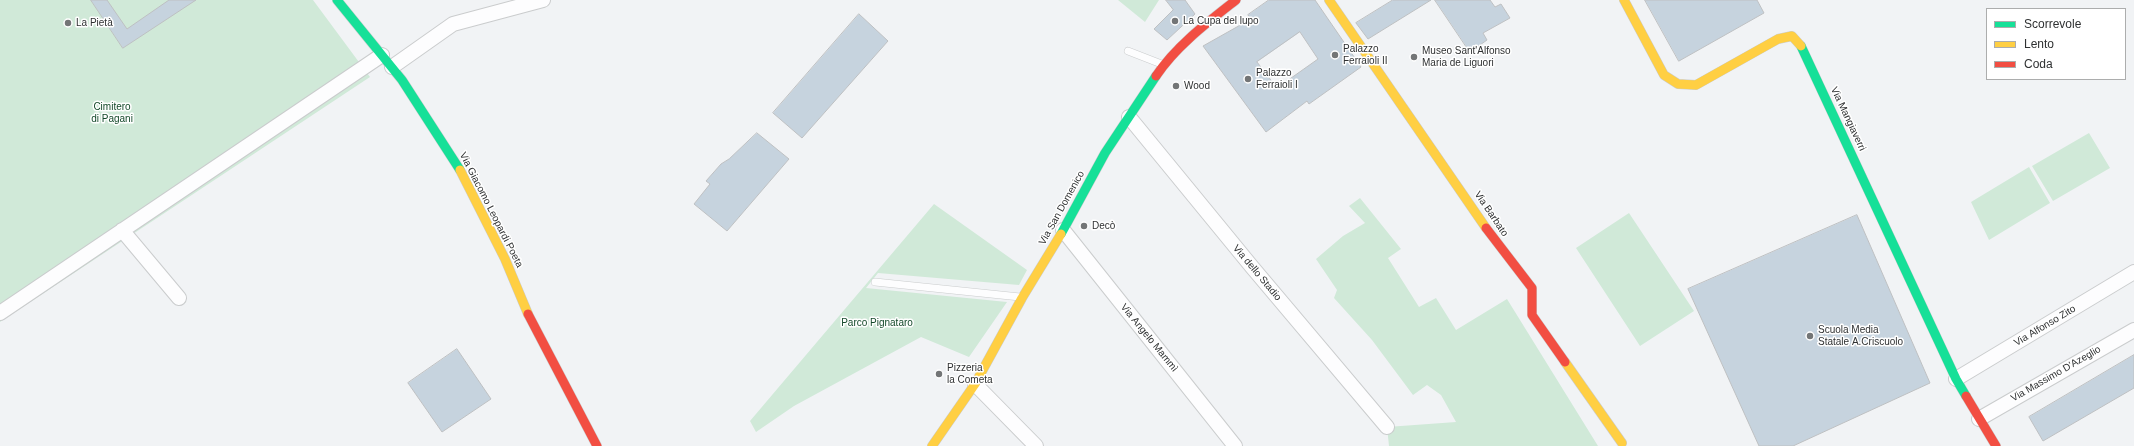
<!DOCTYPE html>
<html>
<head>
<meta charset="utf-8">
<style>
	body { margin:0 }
	#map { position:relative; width:2134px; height:446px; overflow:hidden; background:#f1f3f5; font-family:Helvetica,sans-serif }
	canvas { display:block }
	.legend { position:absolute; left:1986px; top:8px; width:140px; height:72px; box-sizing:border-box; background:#fff; border:1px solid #acadad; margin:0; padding:5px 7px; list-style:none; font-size:12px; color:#2f3132 }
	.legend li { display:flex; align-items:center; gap:8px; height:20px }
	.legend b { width:20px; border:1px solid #acadad }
</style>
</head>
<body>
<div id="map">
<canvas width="2134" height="446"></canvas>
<ul class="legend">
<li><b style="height:5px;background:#16e098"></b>Scorrevole</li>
<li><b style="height:5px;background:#ffcf43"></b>Lento</li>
<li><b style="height:5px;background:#f24e42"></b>Coda</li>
</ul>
</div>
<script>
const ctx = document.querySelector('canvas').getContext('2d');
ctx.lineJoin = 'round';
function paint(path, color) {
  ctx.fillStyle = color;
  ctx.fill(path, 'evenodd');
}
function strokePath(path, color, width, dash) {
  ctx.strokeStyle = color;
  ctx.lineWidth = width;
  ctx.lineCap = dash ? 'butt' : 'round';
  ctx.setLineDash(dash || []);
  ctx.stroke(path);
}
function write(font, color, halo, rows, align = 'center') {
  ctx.font = font + ' Helvetica,sans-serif';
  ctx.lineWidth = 3;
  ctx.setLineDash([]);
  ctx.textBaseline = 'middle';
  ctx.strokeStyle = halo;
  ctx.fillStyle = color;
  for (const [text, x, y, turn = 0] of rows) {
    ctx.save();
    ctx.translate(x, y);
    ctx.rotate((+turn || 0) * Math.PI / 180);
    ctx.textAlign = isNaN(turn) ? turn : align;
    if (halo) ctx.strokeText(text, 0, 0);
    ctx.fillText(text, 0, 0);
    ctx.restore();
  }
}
paint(new Path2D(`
	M0 0H313L370 77 0 322Z
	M1118 0H1159L1145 22Z
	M2089 133 2110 168 2053 201 2032 166Z
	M2029 167 2050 203 1989 240 1971 202Z
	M1360 198 1401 249 1388 258 1419 307 1436 298 1456 330 1507 299 1598 446H1389L1387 427 1456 422 1441 395 1427 385 1413 395 1372 340 1334 298 1337 290 1316 259 1343 236 1365 223 1349 206Z
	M934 204 1027 270 1019 285 878 273 866 288 1007 302 969 357 921 337 794 406 756 432 750 421Z
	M1629 213 1694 311 1640 346 1576 248Z`), '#d0e9d8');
const building = new Path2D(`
	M91 0H107L127 29 169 0H196L123 48Z
	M1166 0H1185L1195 14 1167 40 1154 29 1173 10Z
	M1269 0H1315L1361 67 1309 104 1307 101 1266 132 1203 46 1251 19 1248 15ZM1300 32 1318 59 1277 88 1257 62Z
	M1393 0H1431L1368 39 1356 23Z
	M1435 0H1490L1495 7 1501 4 1510 18 1483 33 1487 40 1470 52Z
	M1645 0H1757L1764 13 1679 61Z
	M859 14 888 41 802 138 773 113Z
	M757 133 789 159 727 231 694 204 710 184 706 181 721 164 729 159Z
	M1857 215 1930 383 1793 446H1759L1688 289Z
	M457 349 491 399 442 432 408 383Z
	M2134 355V388L2043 441 2029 417Z`);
paint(building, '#c6d3de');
strokePath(building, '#bec0c2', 1);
const lane = new Path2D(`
	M1128 51 1164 65
	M875 282 1020 297`);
const street = new Path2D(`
	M392 67 453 24 543 0
	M1129 117 1252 267 1387 427
	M122 230 179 298
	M1063 230 1235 446
	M0 313 382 55
	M1956 379 2134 272
	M975 384 1036 446
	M1979 419 2134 330`);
const fast = new Path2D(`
	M337 0 402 80 460 170
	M1801 46 1956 379 1966 396
	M1061 234 1105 153 1156 76`);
const slow = new Path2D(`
	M1329 0 1486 228
	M1624 0 1664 75 1678 84 1696 85 1778 39 1792 36 1801 46
	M460 170 505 259 528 314
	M1565 362 1622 443
	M932 446 975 384 1022 298 1061 234`);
const jam = new Path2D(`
	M1156 76C1176 46 1208 22 1236 0
	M1486 228 1532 288V315L1565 362
	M528 314 597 446
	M1966 396 1996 446`);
strokePath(lane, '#cacccd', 8);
strokePath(street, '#cacccd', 16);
strokePath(fast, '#cacccd', 10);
strokePath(slow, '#cacccd', 10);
strokePath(jam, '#cacccd', 10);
strokePath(lane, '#fdfdfe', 7);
strokePath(street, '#fdfdfe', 14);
strokePath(fast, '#16e098', 9);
strokePath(slow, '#ffcf43', 9);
strokePath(jam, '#f24e42', 9);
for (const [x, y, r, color] of [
	[1175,21,4,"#737576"],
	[68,23,4,"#737576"],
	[1335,55,4,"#737576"],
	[1414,57,4,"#737576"],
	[1248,79,4,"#737576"],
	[1176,86,4,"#737576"],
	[1084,226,4,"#737576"],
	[1810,336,4,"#737576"],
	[939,374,4,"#737576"]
]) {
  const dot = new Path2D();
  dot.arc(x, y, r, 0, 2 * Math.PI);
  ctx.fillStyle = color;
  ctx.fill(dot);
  strokePath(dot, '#fff', 1.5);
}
write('10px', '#2f3132', '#fff', [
	["La Cupa del lupo",1183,21],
	["La Pietà",76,23],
	["Palazzo",1343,49],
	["Ferraioli II",1343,61],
	["Museo Sant'Alfonso",1422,51],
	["Maria de Liguori",1422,63],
	["Palazzo",1256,73],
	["Ferraioli I",1256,85],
	["Wood",1184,86],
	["Decò",1092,226],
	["Scuola Media",1818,330],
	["Statale A.Criscuolo",1818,342],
	["Pizzeria",947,368],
	["la Cometa",947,380]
], 'left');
write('10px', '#14492a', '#fff', [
	["Cimitero",112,107],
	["di Pagani",112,119],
	["Parco Pignataro",877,323]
]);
write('10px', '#2f3132', '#fff', [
	["Via Mangiaverri",1848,119,65],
	["Via San Domenico",1062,208,-61],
	["Via Giacomo Leopardi Poeta",491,210,63],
	["Via Barbato",1491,214,56],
	["Via dello Stadio",1257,273,50],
	["Via Alfonso Zito",2045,326,-31],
	["Via Angelo Mammì",1149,338,51],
	["Via Massimo D'Azeglio",2056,374,-30]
]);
</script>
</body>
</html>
